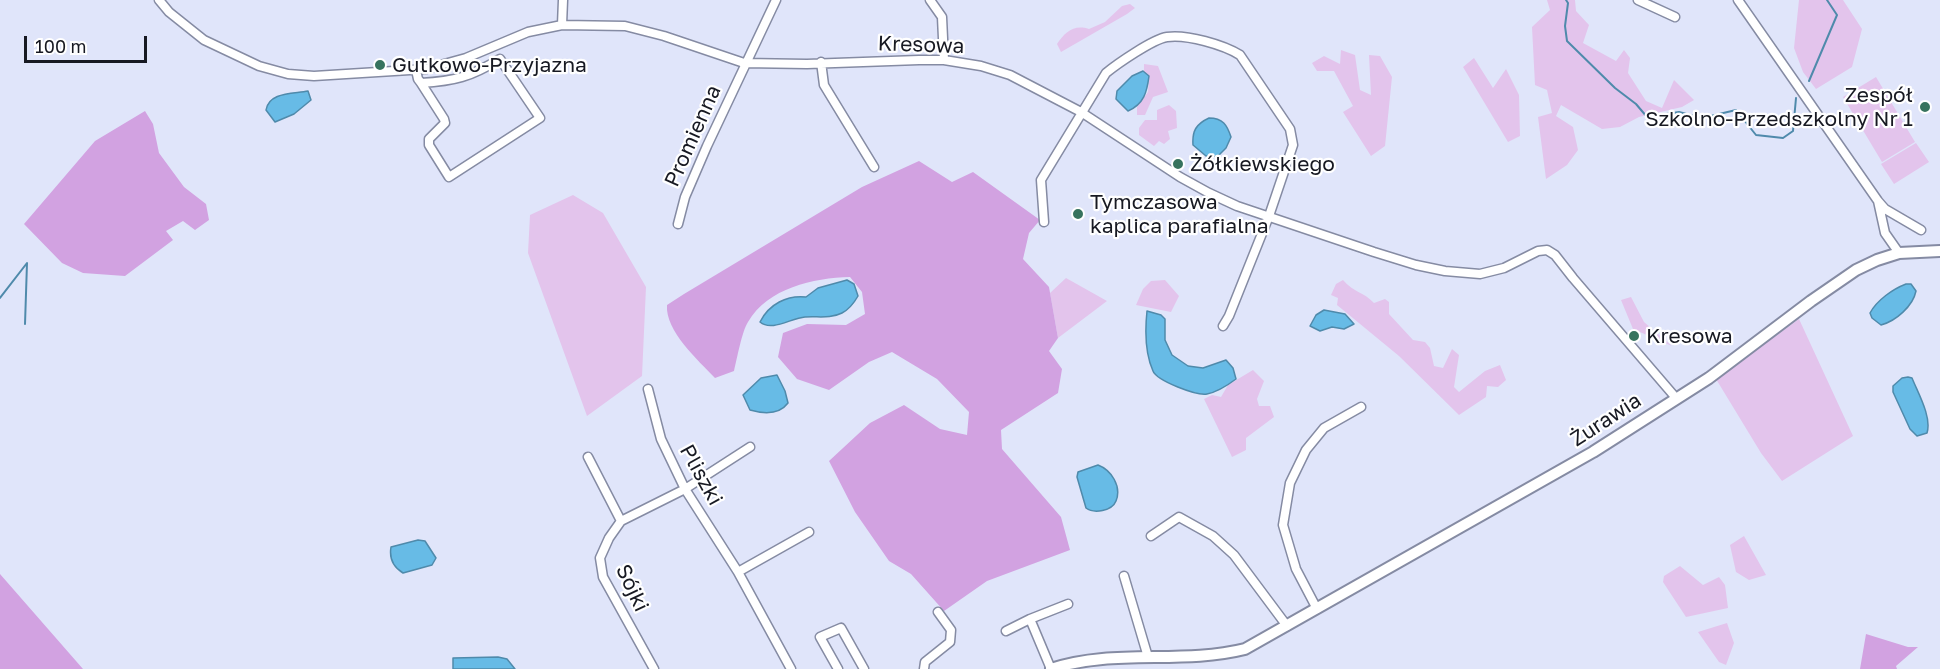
<!DOCTYPE html>
<html>
<head>
<meta charset="utf-8">
<style>
	body { margin:0 }
	#map { position:relative; width:1940px; height:669px; overflow:hidden; background:#e0e5fa; font-family:"Golos Text",sans-serif }
	canvas { display:block }
	.scale { position:absolute; left:24px; top:36px; width:123px; height:27px; box-sizing:border-box; border:3px solid #171922; border-top:0; padding-left:8px; font-size:18px; line-height:21px; white-space:nowrap; color:#171922; -webkit-text-stroke:4px #fff; paint-order:stroke }
</style>
</head>
<body>
<div id="map">
<canvas width="1940" height="669"></canvas>
<div class="scale">100 m</div>
</div>
<script>
const ctx = document.querySelector('canvas').getContext('2d');
ctx.lineJoin = 'round';
function paint(path, color) {
  ctx.fillStyle = color;
  ctx.fill(path, 'evenodd');
}
function strokePath(path, color, width, dash) {
  ctx.strokeStyle = color;
  ctx.lineWidth = width;
  ctx.lineCap = dash ? 'butt' : 'round';
  ctx.setLineDash(dash || []);
  ctx.stroke(path);
}
function write(font, color, halo, rows, align = 'center') {
  ctx.font = font + ' "Golos Text",sans-serif';
  ctx.lineWidth = 4.5;
  ctx.setLineDash([]);
  ctx.textBaseline = 'middle';
  ctx.strokeStyle = halo;
  ctx.fillStyle = color;
  for (const [text, x, y, turn = 0] of rows) {
    ctx.save();
    ctx.translate(x, y);
    ctx.rotate((+turn || 0) * Math.PI / 180);
    ctx.textAlign = isNaN(turn) ? turn : align;
    if (halo) ctx.strokeText(text, 0, 0);
    ctx.fillText(text, 0, 0);
    ctx.restore();
  }
}
paint(new Path2D(`
	M1547 0H1575L1576 11 1589 25 1583 43 1616 61 1624 50 1630 58 1628 73 1646 101 1662 108 1674 80 1694 100 1682 107 1639 117 1620 127 1602 129 1561 105 1556 116 1573 127 1578 150 1567 165 1546 179 1538 117 1552 113 1547 90 1535 85 1532 27 1550 10Z
	M1799 0H1843L1862 29 1852 67 1816 89 1803 72 1794 48Z
	M1130 4 1135 8 1127 14 1061 52 1057 44C1065 32 1074 24 1089 29L1105 22 1122 6Z
	M1341 50 1355 55 1360 90 1371 95 1369 55 1380 56 1392 77 1385 146 1371 156 1343 112 1353 106 1334 71H1317L1312 63 1324 56 1340 64Z
	M1474 58 1493 88 1506 69 1519 95 1520 136 1508 142 1463 67Z
	M1144 64 1158 66 1168 92 1153 97 1145 115H1137V107L1148 92 1149 76 1144 72Z
	M1876 77 1915 142 1882 162 1843 97Z
	M1169 105 1176 111 1177 128 1168 131 1170 139 1164 144 1159 141 1154 146 1139 135V128L1145 120H1157V110Z
	M1916 143 1929 162 1894 184 1881 164Z
	M573 195 603 213 646 287 642 376 587 416 528 253 530 215Z
	M1066 278 1107 301 1058 338 1050 293Z
	M1165 280 1179 296 1171 312 1136 305 1143 289 1151 281Z
	M1343 280C1354 293 1364 292 1374 303L1385 299 1389 302V314L1413 340 1425 342 1430 348 1434 366 1443 368 1452 349 1459 355 1454 387 1459 392 1485 371 1500 365 1506 380 1498 387 1487 386 1486 397 1459 415 1399 356 1337 305 1338 298 1331 295 1336 284Z
	M1631 297 1644 322 1672 346 1633 329 1621 300Z
	M1799 319 1853 436 1782 481 1761 453 1716 379Z
	M1253 370 1264 381 1257 399 1259 406H1270L1274 417 1246 438V450L1232 457 1204 399 1212 395 1221 397 1228 385Z
	M1744 536 1766 575 1749 580 1736 572 1730 545Z
	M1680 566 1703 585 1719 577 1725 585 1728 608 1686 617 1663 582 1664 576Z
	M1727 623 1734 643 1726 665 1719 662 1698 632Z`), '#e3c4ec');
paint(new Path2D(`
	M145 111 153 124 159 153 184 187 206 204 209 220 195 230 183 221 166 231 173 240 125 276 83 273 62 263 24 224 95 141Z
	M919 161 952 182 973 172 1040 220 1029 233 1023 259 1049 287 1058 338 1049 351 1062 369 1058 393 1001 430 1002 449 1061 517 1070 550 987 581 944 611 911 574 889 561 855 512 829 461 870 423 904 405 940 429 967 435 969 412 937 379 892 352 869 362 829 390 797 379 778 357 783 333 807 324 846 325 865 314 862 292 850 277C813 278 768 288 748 322 742 331 737 359 734 371L715 378C698 360 665 331 667 305L684 294 862 187Z
	M0 574 83 669H0Z
	M1866 634 1908 647H1918L1896 666 1897 669H1860Z`), '#d2a2e1');
const water = new Path2D(`
	M1143 71 1149 76C1147 92 1144 104 1128 111L1116 99 1117 91 1132 76Z
	M308 91 311 100 294 114 275 122 266 110C269 92 292 94 308 91Z
	M1209 118C1223 118 1227 125 1231 137L1226 148 1218 156H1206L1193 145C1192 131 1196 124 1209 118Z
	M847 280 854 284 858 296C854 303 850 309 842 313 830 319 818 316 805 317 791 318 772 332 760 322 769 304 787 295 806 297L818 288Z
	M1906 284H1911L1916 291C1913 306 1896 321 1881 325L1872 318 1870 313C1877 300 1893 289 1906 284Z
	M1324 310 1345 314 1354 324 1344 329 1332 327 1320 331 1310 326 1316 315Z
	M1147 311 1161 315 1165 319V340L1172 355 1188 366 1203 368 1226 360 1233 368 1236 379C1228 385 1217 392 1207 394 1197 396 1157 381 1153 371 1145 353 1145 330 1147 311Z
	M777 375 785 391 788 403C779 415 764 414 750 410L743 395 761 378Z
	M1908 377 1912 378C1918 393 1932 417 1927 433L1917 436 1910 429 1893 392V386L1902 378Z
	M1098 465C1111 470 1122 486 1116 501 1112 511 1094 514 1086 508L1077 477 1078 472Z
	M418 540 425 541 436 558 432 565 403 573C393 567 389 559 391 547Z
	M498 657 507 659 515 669H453V658Z`);
paint(water, '#67bbe6');
strokePath(water, '#4f8aab', 1.5);
strokePath(new Path2D(`
	M1566 0 1568 3 1565 26 1567 41 1615 88 1636 104 1647 117 1679 112 1702 118 1736 110 1756 135 1783 138 1793 131 1796 98
	M1809 81 1837 15 1827 0
	M0 298 27 263 25 324`), '#4f8aab', 2);
const minor = new Path2D(`
	M159 0 169 12 204 40 259 66 288 74 314 76 426 69 466 58 528 32 562 25 625 26 664 36 744 63 807 64 919 60H944L981 66 1010 75 1081 112 1180 177 1209 193 1237 206 1374 252 1416 265 1445 271 1480 274 1504 268 1538 251 1547 250 1555 255 1573 278 1676 398
	M930 0 942 17 944 60
	M1638 0 1675 17
	M1738 0 1878 201 1885 209 1921 230
	M562 25 563 0
	M821 62 824 85 874 167
	M416 70 418 79 421 83C455 81 470 77 500 59L540 118 449 177 429 145V139L445 123 444 119 421 83
	M1878 201 1885 233 1899 253
	M1044 222 1041 180 1106 73C1117 64 1153 39 1167 37 1187 34 1224 45 1240 55L1290 129 1293 145 1269 216 1229 316 1223 326
	M678 224 685 197 707 146 776 0
	M648 389 661 439 685 489 738 572 791 669
	M588 457 621 521
	M1151 536 1179 517 1213 536 1234 555 1287 626
	M738 572 809 532
	M1124 576 1148 657
	M1317 609 1296 569 1283 525 1290 483 1306 450 1324 428 1361 407
	M1030 619 1051 669
	M1006 631 1030 619 1068 604
	M654 669 603 577 600 558 609 538 621 521 685 489 750 447
	M838 669 820 637 841 628 864 669
	M924 669 925 662 950 642 951 630 938 612`);
const tertiary = new Path2D(`
	M1051 669C1114 648 1181 665 1245 649L1593 452 1709 378 1811 301 1856 270 1877 260 1899 253 1940 251`);
strokePath(minor, '#858ba3', 11);
strokePath(tertiary, '#858ba3', 14);
strokePath(minor, '#fff', 8);
strokePath(tertiary, '#fff', 10);
for (const [x, y, r, color] of [
	[380,65,6,"#37735e"],
	[1925,107,6,"#37735e"],
	[1178,164,6,"#37735e"],
	[1078,214,6,"#37735e"],
	[1634,336,6,"#37735e"]
]) {
  const dot = new Path2D();
  dot.arc(x, y, r, 0, 2 * Math.PI);
  ctx.fillStyle = color;
  ctx.fill(dot);
  strokePath(dot, '#fff', 2);
}
write('21px', '#171922', '#fff', [
	["Kresowa",921,45,2],
	["Promienna",693,136,-66],
	["Żurawia",1606,420,-33],
	["Pliszki",701,475,61],
	["Sójki",632,588,65]
]);
write('21px', '#171922', '#fff', [
	["Gutkowo-Przyjazna",392,65],
	["Zespół",1913,95,"right"],
	["Szkolno-Przedszkolny Nr 1",1913,119,"right"],
	["Żółkiewskiego",1190,164],
	["Tymczasowa",1090,202],
	["kaplica parafialna",1090,226],
	["Kresowa",1646,336]
], 'left');
</script>
</body>
</html>
